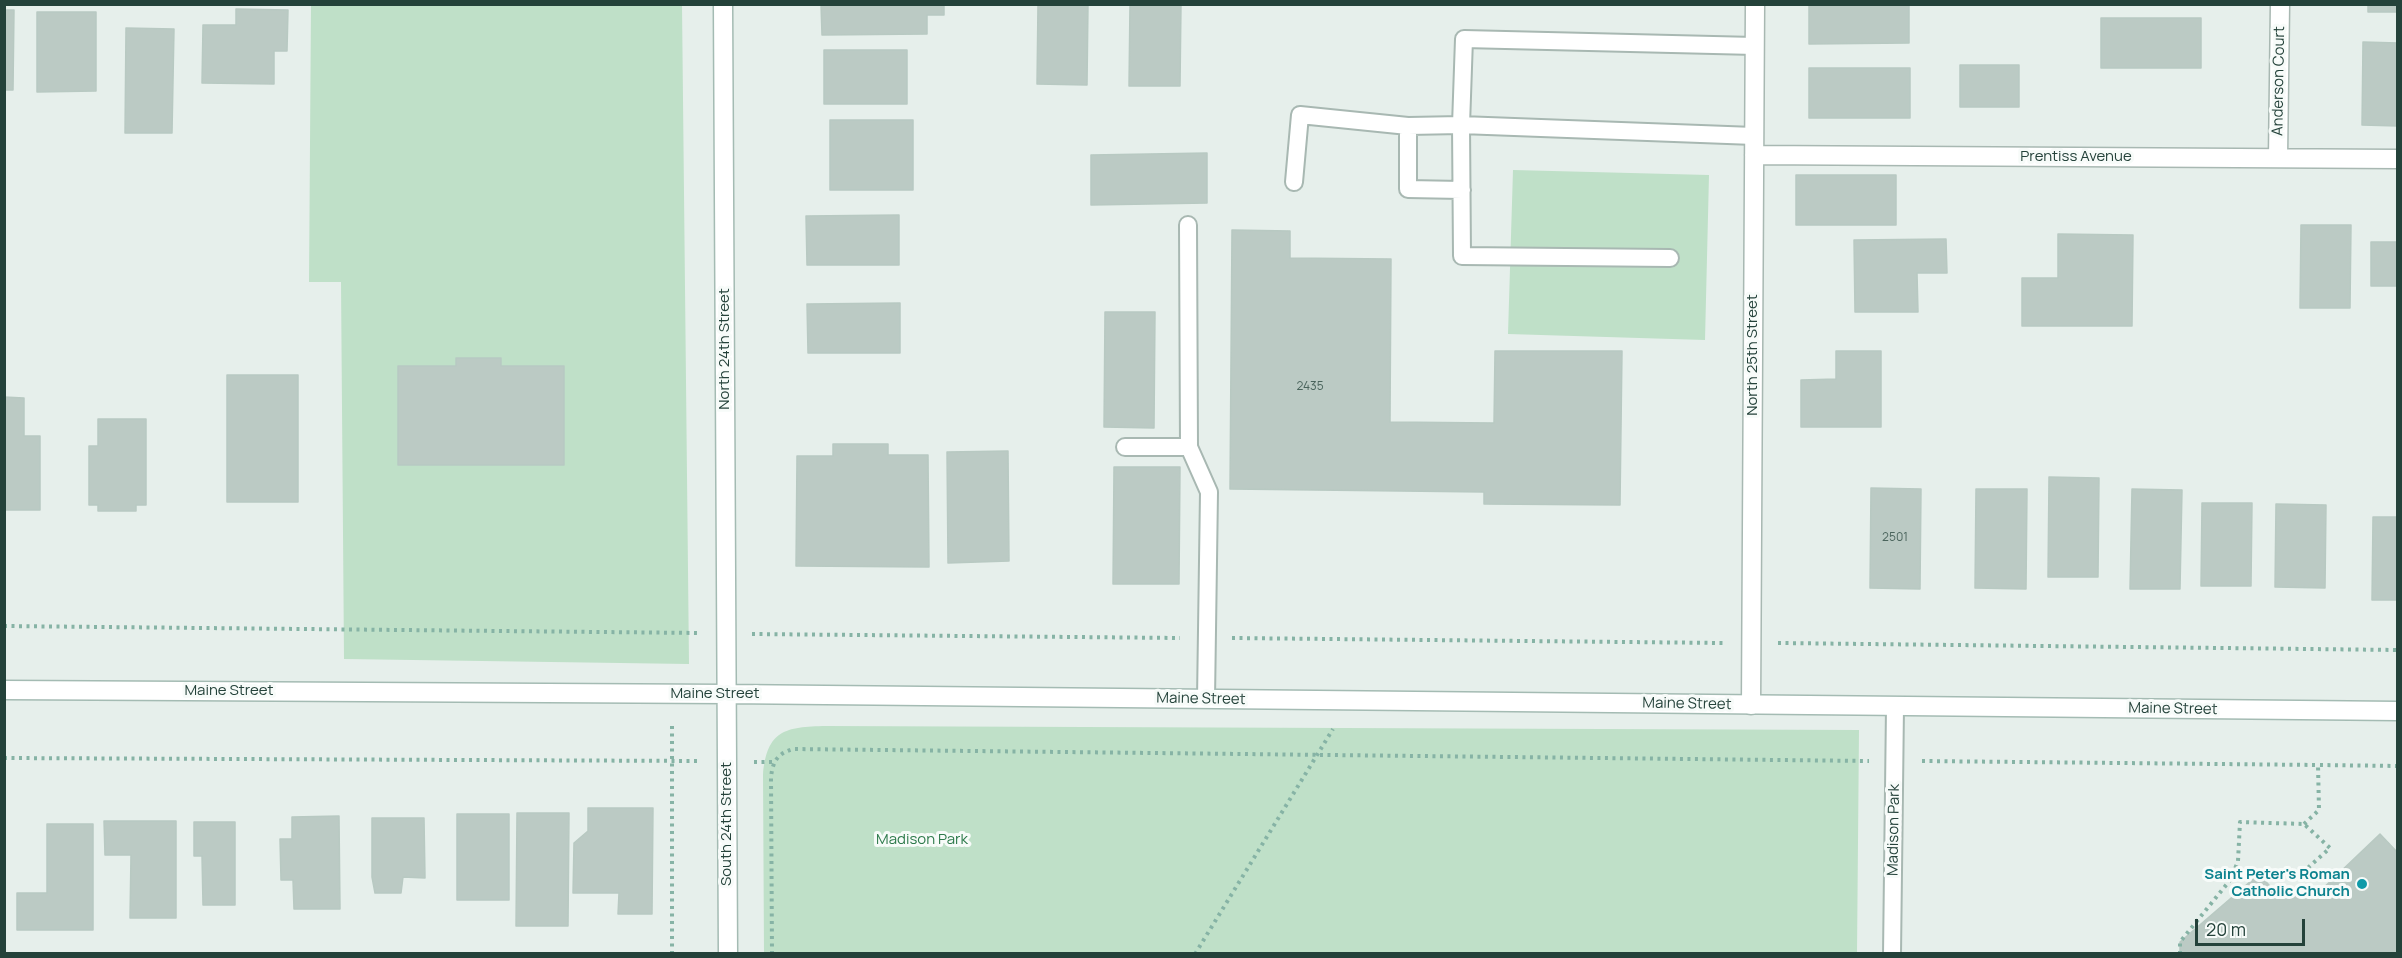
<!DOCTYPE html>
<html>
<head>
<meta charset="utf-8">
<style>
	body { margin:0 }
	#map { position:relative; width:2402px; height:958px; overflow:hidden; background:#e6efeb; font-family:Manrope,sans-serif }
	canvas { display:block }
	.frame { position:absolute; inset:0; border:6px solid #24423a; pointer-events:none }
	.scale { position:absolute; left:2195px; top:919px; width:110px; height:27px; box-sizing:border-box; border:3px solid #24423a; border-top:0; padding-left:8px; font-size:18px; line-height:21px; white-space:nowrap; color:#24423a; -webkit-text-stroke:4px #f7fbf9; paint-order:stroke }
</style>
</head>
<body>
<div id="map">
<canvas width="2402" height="958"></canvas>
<div class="frame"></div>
<div class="scale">20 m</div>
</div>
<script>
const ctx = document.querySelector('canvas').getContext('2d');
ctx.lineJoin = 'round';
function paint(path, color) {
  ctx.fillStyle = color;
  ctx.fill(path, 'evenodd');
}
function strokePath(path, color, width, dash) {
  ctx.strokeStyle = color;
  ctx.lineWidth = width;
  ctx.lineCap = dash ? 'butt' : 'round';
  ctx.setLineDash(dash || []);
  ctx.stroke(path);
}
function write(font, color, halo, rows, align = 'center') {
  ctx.font = font + ' Manrope,sans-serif';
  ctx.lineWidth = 6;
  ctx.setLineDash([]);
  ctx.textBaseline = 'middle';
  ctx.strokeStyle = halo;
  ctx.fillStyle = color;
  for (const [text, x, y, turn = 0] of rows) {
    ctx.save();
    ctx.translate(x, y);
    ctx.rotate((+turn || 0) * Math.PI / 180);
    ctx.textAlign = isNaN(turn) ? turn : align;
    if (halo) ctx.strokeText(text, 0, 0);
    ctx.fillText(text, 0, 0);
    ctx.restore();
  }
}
paint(new Path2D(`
	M311 5H682L689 664 344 659 341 282H309Z
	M1513 170 1709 175 1705 340 1508 334Z
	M826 726 1859 730 1857 953H764L763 775C767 730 785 727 826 726Z`), '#bfe0c8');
const building = new Path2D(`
	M821 4H944V15H927V34L822 35Z
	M1038 4H1088L1087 85 1037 84Z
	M1130 4H1181L1180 86H1129Z
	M1809 4H1909V43L1809 44Z
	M2368 4H2398V12H2368Z
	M236 9 288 10 287 51H274V84L202 83 203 25H236Z
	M4 10H14L13 90H4Z
	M37 12H96V91L37 92Z
	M2101 18H2201V68H2101Z
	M126 28 174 29 172 133H125Z
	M2363 42 2398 43V126L2362 125Z
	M824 50H907V104H824Z
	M1960 65H2019V107H1960Z
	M1809 68H1910V118H1809Z
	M830 120H913V190H830Z
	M1207 153V203L1091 205V155Z
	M1796 175H1896V225H1796Z
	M899 215V265H807L806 216Z
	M2301 225H2351L2350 308H2300Z
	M1232 230 1290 231V258L1391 259 1390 422 1494 423 1495 351H1622L1620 505 1484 504V492L1230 489Z
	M2058 234 2133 235 2132 326H2022V278H2058Z
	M1946 239 1947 273H1917L1918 312H1855L1854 240Z
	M2371 242H2398V286H2371Z
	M900 303V353H808L807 304Z
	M1105 312H1155L1154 428 1104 427Z
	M1836 351H1881V427H1801V380L1836 379Z
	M456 358H501V366H564V465H398V366H456Z
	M227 375H298V502H227Z
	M4 397 24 398V436H40V510H4Z
	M98 419H146V505H136V511H98V505H89V446H98Z
	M833 444H888V455H928L929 567 796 566 797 456H833Z
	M1008 451 1009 561 948 563 947 452Z
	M1114 467H1180L1179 584H1113Z
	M2049 477 2099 478 2098 577H2048Z
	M1871 488 1921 489 1920 589 1870 588Z
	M1976 489H2027L2026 589 1975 588Z
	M2132 489 2182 490 2180 589H2130Z
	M2202 503H2252L2251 586H2201Z
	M2276 504 2326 505 2325 588 2275 587Z
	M2373 517H2398V600H2372Z
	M588 808H653L652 914H618L619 893H573L574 843 588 831Z
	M517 813H569L568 926H516Z
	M457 814H509V900H457Z
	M339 816 340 909H294L293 880H281L280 839H292V817Z
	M372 818H424L425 878 403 877 401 893H375L372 877Z
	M104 821H176V918H130L131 855H105Z
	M194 822H235V905H203L202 856H194Z
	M47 824H93V930H17V893H47Z
	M2380 834 2398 853V954H2180V942L2259 874 2277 894H2317Z`);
paint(building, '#bbcac4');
strokePath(building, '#b8c9c2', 1.5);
const lane = new Path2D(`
	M1294 182 1300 115 1408 126
	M1462 190 1408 189V126L1461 125 1464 39 1755 46
	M1188 225 1189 447 1209 492 1206 699
	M1670 258 1462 256 1461 125 1754 136
	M1125 447H1189
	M1892 954 1895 707`);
const street = new Path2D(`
	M1754 155 2398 159
	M2278 158 2280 4
	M1751 705 1755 4`);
const secondary = new Path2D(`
	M723 4 728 954
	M4 690 727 694 2398 711`);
strokePath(lane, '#a8b8b2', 20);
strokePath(street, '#a8b8b2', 21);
strokePath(secondary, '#a4bbb3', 21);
strokePath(new Path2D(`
	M4 626 700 633
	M752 634 1180 638
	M1232 638 1723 643
	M1778 643 2398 650
	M4 758 699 761
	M1922 761 2318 765
	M754 762H774
	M2304 824 2319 810 2318 765 2398 766
	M672 954V722
	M772 954 771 777C773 761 777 754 793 749L1869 761
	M1195 954 1333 729
	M2180 954V942L2231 879 2238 861 2240 822 2304 824 2330 848 2300 875 2259 874`), '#86b3a5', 4, [3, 4.5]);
strokePath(lane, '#fff', 16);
strokePath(street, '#fff', 18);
strokePath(secondary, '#fff', 18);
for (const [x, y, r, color] of [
	[2362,884,6,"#0f9aa8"]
]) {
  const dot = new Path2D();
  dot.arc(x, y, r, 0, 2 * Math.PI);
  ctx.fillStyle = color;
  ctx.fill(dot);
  strokePath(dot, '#f7fbf9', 2);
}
write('12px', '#4a645c', null, [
	["2435",1310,387],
	["2501",1895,538]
]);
write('15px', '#24423a', '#f7fbf9', [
	["Anderson Court",2279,81,-89],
	["Prentiss Avenue",2076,157],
	["North 24th Street",725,349,-90],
	["North 25th Street",1753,355,-90],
	["Maine Street",229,691],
	["Maine Street",715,694],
	["Maine Street",1201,699,1],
	["Maine Street",1687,704,1],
	["Maine Street",2173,709,1],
	["South 24th Street",727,824,-90],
	["Madison Park",1894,830,-89]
]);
write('15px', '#2d7a4b', '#f7fbf9', [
	["Madison Park",922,840]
]);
write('bold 15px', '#0d838f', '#f7fbf9', [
	["Saint Peter's Roman",2350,875],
	["Catholic Church",2350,892]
], 'right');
</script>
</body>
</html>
